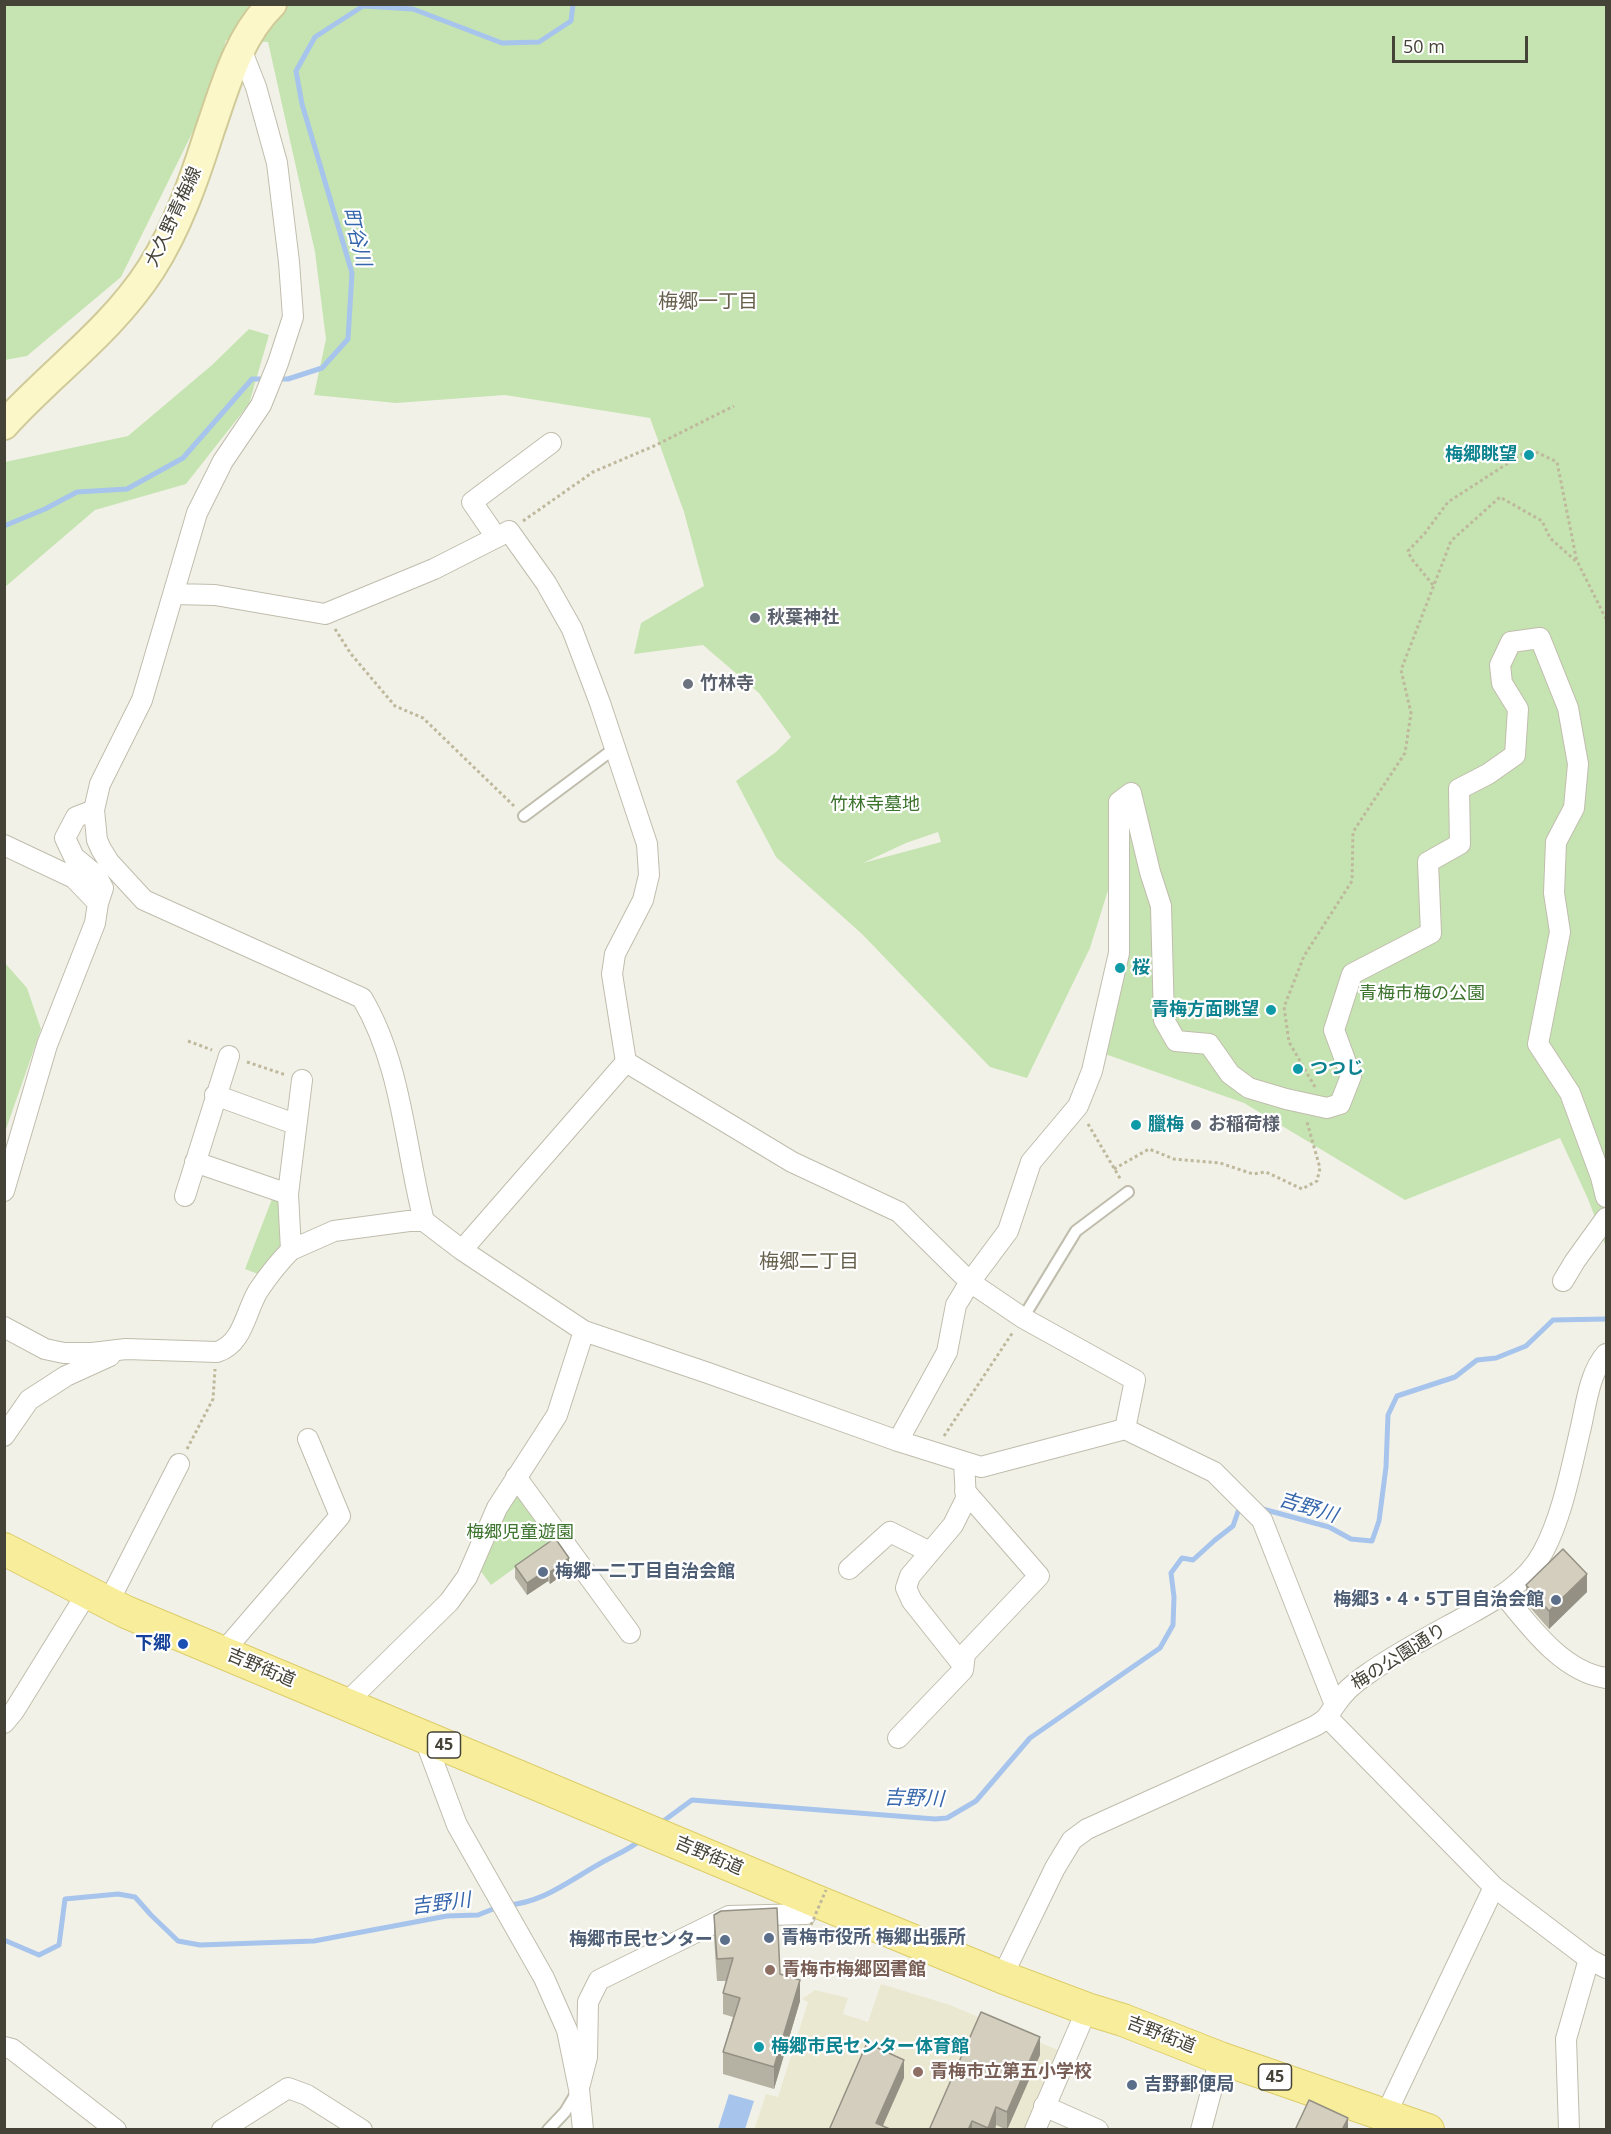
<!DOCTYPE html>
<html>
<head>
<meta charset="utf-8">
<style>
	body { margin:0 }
	#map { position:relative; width:1611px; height:2134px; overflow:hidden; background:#f2f1e7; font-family:"Open Sans",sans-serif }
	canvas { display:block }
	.frame { position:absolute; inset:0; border:6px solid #454237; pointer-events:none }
	.scale { position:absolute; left:1392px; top:36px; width:136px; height:27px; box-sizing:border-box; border:3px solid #454237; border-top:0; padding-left:8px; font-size:18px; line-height:21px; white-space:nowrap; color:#454237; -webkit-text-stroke:4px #fff; paint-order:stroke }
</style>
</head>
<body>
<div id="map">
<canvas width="1611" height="2134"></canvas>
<div class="frame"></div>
<div class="scale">50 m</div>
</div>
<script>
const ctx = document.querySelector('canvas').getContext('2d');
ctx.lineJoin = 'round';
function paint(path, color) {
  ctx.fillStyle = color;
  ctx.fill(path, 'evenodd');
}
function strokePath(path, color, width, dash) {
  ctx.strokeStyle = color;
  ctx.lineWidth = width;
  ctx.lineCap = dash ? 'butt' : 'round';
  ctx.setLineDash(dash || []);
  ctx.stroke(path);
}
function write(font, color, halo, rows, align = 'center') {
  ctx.font = font + ' "Open Sans","Noto Sans JP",sans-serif';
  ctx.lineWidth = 4.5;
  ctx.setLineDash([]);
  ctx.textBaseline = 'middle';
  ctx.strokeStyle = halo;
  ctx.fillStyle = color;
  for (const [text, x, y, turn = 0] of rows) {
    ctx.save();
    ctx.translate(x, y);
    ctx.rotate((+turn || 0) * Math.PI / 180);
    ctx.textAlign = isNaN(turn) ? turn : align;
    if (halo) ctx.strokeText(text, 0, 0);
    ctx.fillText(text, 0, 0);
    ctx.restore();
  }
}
paint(new Path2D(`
	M881 1984 950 2005 1058 2050 1026 2129 754 2130 766 2094 778 2097 808 2002 802 1999 815 1990 848 1998 843 2014 868 2022Z`), '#ebe8d2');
paint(new Path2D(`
	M5 5H1606V1247L1588 1199 1560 1138 1405 1200 1244 1103 1105 1054 1119 855 1090 948 1027 1078 990 1067 862 934 776 857 736 781 776 752 791 737 759 693 703 645 634 654 641 623 704 586 684 512 650 418 505 395 396 403 314 395 326 339 315 252 268 42 226 40 207 103 121 277 27 356 5 360ZM938 832 941 842 863 863 906 843Z
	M249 329 269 335 249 404 186 484 95 510 5 587V462L128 436 212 365Z
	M5 963 27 988 41 1029 5 1132Z
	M272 1199 283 1201 282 1244 258 1274 245 1269Z
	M514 1492H521L555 1539 491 1585 480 1570Z`), '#c6e4b2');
paint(new Path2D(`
	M729 2094 754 2101 745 2129H718Z`), '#a7c4ec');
strokePath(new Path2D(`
	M277 379H288L322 368 348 339 352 273 302 104 296 71 315 37 363 6 413 9 502 43 539 42 571 21 573 4
	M4 526 45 509 77 492 127 489 183 458 252 379H268
	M1259 1508 1329 1527 1351 1539 1372 1541 1379 1521 1386 1467 1388 1415 1397 1396 1455 1377 1477 1360 1496 1358 1526 1346 1553 1320 1606 1319
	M658 1825 692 1800 935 1819 947 1818 976 1801 1030 1738 1160 1648 1173 1625 1174 1597 1171 1573 1182 1558 1193 1560 1215 1540 1233 1526 1240 1506
	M507 1905C543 1903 570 1880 601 1863 615 1855 629 1850 642 1839
	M4 1940 39 1955 59 1945 65 1899 118 1894 135 1897 151 1915 178 1941 200 1945 314 1941 447 1916 478 1915 498 1907`), '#a7c4ec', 5);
const lane = new Path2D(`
	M524 816 615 748
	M1023 1318 1076 1231 1128 1192
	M548 2130 565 2112 577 2092`);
const street = new Path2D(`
	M241 49 256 87 277 163 289 262 293 317 278 363 261 405 223 461 197 513 142 700 100 784 94 810 97 840 101 849 109 862 144 900 362 998C402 1065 405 1148 424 1221
	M496 537 472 502 551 443
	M174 594 215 595 325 614 434 569 509 531 546 583 572 629 600 703 647 844 649 875 643 900 615 954 612 974 626 1062
	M94 810 76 817 65 838 74 857 96 875 103 888 98 903
	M4 845 74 878 98 903 95 923 47 1045 4 1191
	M215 1095 295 1124
	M195 1162 288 1194
	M185 1196 229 1056
	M291 1250 334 1231 409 1221H424L462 1250 584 1331 708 1373 898 1441 981 1467 1125 1429 1135 1380 1023 1318 970 1282 899 1212 792 1162 626 1062 462 1250
	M1563 1281 1575 1261 1606 1218
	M4 1327 45 1349 64 1353H92L126 1349 217 1352C243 1344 245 1313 258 1291 268 1276 278 1263 291 1250L288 1194 302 1080
	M1125 1429 1214 1472 1262 1520 1335 1705
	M4 1436 29 1400 66 1376 110 1356
	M898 1441 947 1352 956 1305 970 1282 1008 1231 1031 1162 1078 1106 1092 1071 1119 953V802L1131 793 1150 872 1161 906 1164 1020 1176 1041 1209 1044 1230 1074 1249 1088 1286 1099 1327 1108 1340 1104 1351 1076 1334 1030 1352 974 1431 933 1428 862 1460 844 1459 789 1488 774 1515 755 1518 709 1502 683 1500 665 1511 642 1540 638 1568 708 1578 764 1574 808 1556 842 1554 893 1560 932 1538 1044 1570 1093 1601 1177 1606 1197
	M516 1477 630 1633
	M849 1569 890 1532 930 1552
	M1504 1595C1530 1627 1563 1672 1606 1678
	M108 1603 179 1464
	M223 1652 340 1516 308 1439
	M962 1664 912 1601 906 1588 910 1576 953 1525 966 1499 964 1462
	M346 1703 449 1602 467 1577 497 1508 557 1415 584 1331
	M1328 1718 1494 1887 1589 1959 1606 1968
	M4 1723 14 1711 87 1593
	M424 1737 457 1825 544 1978 567 2030 579 2089 583 2130
	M898 1738 963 1670 965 1654 1039 1576 965 1491
	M1002 1977 1055 1868 1072 1840 1087 1829 1315 1726C1330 1717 1327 1716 1336 1704 1344 1692 1354 1683 1366 1675 1395 1654 1428 1637 1459 1620 1491 1602 1525 1586 1543 1552 1562 1517 1571 1469 1580 1431 1586 1406 1589 1373 1606 1354
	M4 2047 12 2049 116 2130
	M580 2084 587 2057 588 2002 599 1980 729 1916 806 1914 811 1899
	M1044 2106 1098 2130
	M1386 2114 1494 1887
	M222 2130 288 2088 307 2095 362 2130
	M1035 2130 1087 2009
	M1201 2130 1220 2058
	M1569 2130 1566 2039 1589 1959`);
const secondary = new Path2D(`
	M4 425C52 372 112 330 151 269 178 227 195 177 210 130 225 87 238 37 272 4`);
const primary = new Path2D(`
	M4 1549 126 1612 811 1899 1002 1977 1087 2009 1123 2020 1220 2058 1428 2130`);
strokePath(lane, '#c0bdad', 14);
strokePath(street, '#c0bdad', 22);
strokePath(secondary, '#d0ca99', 32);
strokePath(primary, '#dccd6b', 34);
strokePath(new Path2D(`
	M523 521 593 472 654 446 734 406
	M1433 585 1411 558 1408 551 1425 533 1448 502 1530 449 1557 462 1577 562
	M335 629 351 654 395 706 423 718 514 806
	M188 1041 212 1050
	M247 1062 286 1075
	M1315 1087 1289 1042 1284 1007 1304 956 1352 881 1353 832 1405 753 1411 713 1401 670 1451 541 1500 497 1542 521 1550 538 1578 563 1606 619
	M1088 1124 1121 1180
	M1114 1169 1149 1149 1174 1159 1220 1163 1253 1174 1266 1172 1302 1189 1317 1181 1320 1168 1307 1122
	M944 1436 1013 1332
	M187 1449 213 1399 215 1369`), '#beb89c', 3, [3, 3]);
strokePath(lane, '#fff', 10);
strokePath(street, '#fff', 20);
strokePath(secondary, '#fbf7c9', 28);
strokePath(primary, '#f8ed9b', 32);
strokePath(new Path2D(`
	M811 1925 826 1890`), '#beb89c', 3, [3, 3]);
paint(new Path2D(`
	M515 1566 569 1570 550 1584 548 1581 527 1595 515 1578Z
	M1526 1585 1587 1592 1549 1629 1526 1603Z
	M714 1915 780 1974 800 2001 774 2089 723 2074V2052L733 2017 723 2014V1993L727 1981H717L714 1937Z
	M1040 2055 1007 2130 996 2125 995 2130H929Z`), '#b5b1a3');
paint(new Path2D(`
	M569 1558V1570L550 1584V1572Z
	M548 1569V1581L527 1595V1583Z
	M1587 1574V1592L1549 1629V1611Z
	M800 1980V2001L774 2089V2067Z
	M1040 2037V2055L1007 2130V2112Z
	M904 2060V2078L881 2130 876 2123Z
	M996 2107V2125L995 2130H988Z
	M1348 2118V2130H1342Z
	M972 2121V2130H968Z`), '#949084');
const building = new Path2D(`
	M555 1538 569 1558 550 1572 548 1569 527 1583 515 1566Z
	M1563 1549 1587 1574 1549 1611 1526 1585Z
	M777 1908 780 1974 800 1980 774 2067 723 2052 740 1998 723 1993 733 1958 717 1959 714 1915 721 1911Z
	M981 2012 1040 2037 1007 2112 996 2107 988 2128 972 2121 968 2130H929Z
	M867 2043 904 2060 876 2123 892 2130H829Z
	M1309 2100 1348 2118 1342 2130H1295Z`);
paint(building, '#d3cebd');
strokePath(building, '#949084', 1.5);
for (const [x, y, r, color] of [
	[1529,455,6,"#0f9aa8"],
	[755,618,6,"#6b7280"],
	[688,684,6,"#6b7280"],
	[1120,968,6,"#0f9aa8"],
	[1271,1010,6,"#0f9aa8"],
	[1298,1069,6,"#0f9aa8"],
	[1136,1125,6,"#0f9aa8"],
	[1196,1125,6,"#6b7280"],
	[543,1572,6,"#5c6f8a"],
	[1556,1600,6,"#5c6f8a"],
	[183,1644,6,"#1a4fb4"],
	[769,1938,6,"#5c6f8a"],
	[725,1940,6,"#5c6f8a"],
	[770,1970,6,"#8d6e63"],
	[759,2047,6,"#0f9aa8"],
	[918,2072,6,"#8d6e63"],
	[1132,2085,6,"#5c6f8a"]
]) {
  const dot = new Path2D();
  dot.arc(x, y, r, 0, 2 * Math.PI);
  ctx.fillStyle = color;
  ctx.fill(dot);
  strokePath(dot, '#fff', 2);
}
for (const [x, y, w] of [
	[444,1745,33],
	[1275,2077,33]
]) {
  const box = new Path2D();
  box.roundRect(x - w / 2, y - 13, w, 26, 4.5);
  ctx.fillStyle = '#fff';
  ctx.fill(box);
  strokePath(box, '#454237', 1.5);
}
write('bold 16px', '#454237', null, [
	["45",444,1745],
	["45",1275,2077]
]);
write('18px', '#454237', '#fff', [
	["大久野青梅線",174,217,-65],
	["梅の公園通り",1399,1657,-32],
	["吉野街道",261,1668,23],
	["吉野街道",709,1856,23],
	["吉野街道",1161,2035,21]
]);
write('bold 18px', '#0d838f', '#fff', [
	["梅郷眺望",1517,455,"right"],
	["桜",1132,968],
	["青梅方面眺望",1259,1010,"right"],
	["つつじ",1310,1069],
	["臘梅",1148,1125],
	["梅郷市民センター体育館",771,2047]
], 'left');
write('bold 18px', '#5b616d', '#fff', [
	["秋葉神社",767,618],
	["竹林寺",700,684],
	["お稲荷様",1208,1125]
], 'left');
write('18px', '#3c732d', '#fff', [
	["竹林寺墓地",875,805],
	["青梅市梅の公園",1422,994],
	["梅郷児童遊園",520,1533]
]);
write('bold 18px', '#4e5e75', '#fff', [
	["梅郷一二丁目自治会館",555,1572],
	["梅郷3・4・5丁目自治会館",1544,1600,"right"],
	["青梅市役所 梅郷出張所",781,1938],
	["梅郷市民センター",713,1940,"right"],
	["吉野郵便局",1144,2085]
], 'left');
write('bold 18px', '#164399', '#fff', [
	["下郷",171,1644]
], 'right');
write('bold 18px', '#785e54', '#fff', [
	["青梅市梅郷図書館",782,1970],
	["青梅市立第五小学校",930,2072]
], 'left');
write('italic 20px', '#3666ab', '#fff', [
	["町谷川",356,237,76],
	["吉野川",1308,1508,17],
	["吉野川",914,1799,2],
	["吉野川",441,1904,-7]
]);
write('20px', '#67614e', '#fff', [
	["梅郷一丁目",708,302],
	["梅郷二丁目",809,1262]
]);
</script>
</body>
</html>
